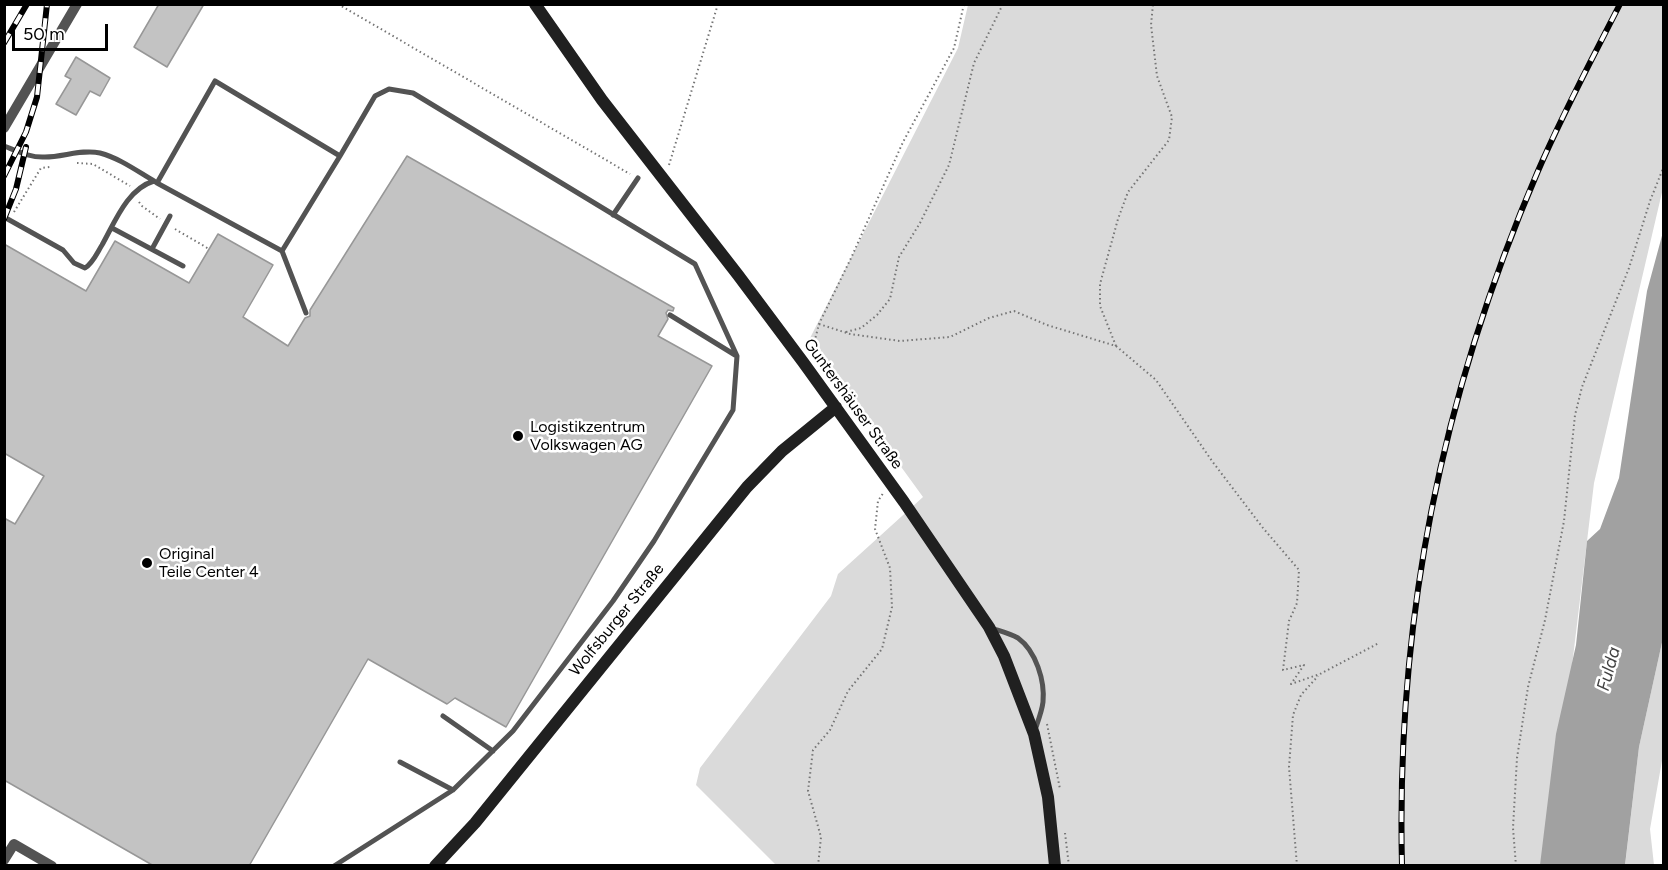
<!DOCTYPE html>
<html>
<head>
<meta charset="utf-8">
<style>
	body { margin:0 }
	#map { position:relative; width:1668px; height:870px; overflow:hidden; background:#fff; font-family:Figtree,sans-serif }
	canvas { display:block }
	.frame { position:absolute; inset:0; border:6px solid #000; pointer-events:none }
	.scale { position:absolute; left:12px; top:24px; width:96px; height:27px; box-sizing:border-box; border:3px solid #000; border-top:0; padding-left:8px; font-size:18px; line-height:21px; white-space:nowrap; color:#000; -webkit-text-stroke:4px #fff; paint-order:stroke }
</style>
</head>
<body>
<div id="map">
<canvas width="1668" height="870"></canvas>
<div class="frame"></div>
<div class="scale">50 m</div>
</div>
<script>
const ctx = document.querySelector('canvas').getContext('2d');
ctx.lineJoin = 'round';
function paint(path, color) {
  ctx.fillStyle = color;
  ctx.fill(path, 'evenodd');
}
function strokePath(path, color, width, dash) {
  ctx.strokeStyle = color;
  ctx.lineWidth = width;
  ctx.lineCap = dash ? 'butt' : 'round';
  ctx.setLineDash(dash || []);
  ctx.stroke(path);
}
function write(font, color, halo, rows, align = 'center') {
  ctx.font = font + ' Figtree,sans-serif';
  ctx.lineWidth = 5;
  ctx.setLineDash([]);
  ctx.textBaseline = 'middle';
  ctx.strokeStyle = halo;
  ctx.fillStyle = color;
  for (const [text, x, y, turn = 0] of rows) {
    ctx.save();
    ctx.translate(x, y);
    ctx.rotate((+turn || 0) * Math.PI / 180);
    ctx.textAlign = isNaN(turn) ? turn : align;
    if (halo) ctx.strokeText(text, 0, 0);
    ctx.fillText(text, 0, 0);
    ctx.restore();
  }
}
paint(new Path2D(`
	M968 5H1663V188L1594 483 1548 865H776L696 785 700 768 831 596 838 574 923 497 809 340 958 48Z
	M1663 638V755L1650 829 1654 865 1625 866 1639 747Z`), '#dadada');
paint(new Path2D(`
	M1663 232V638L1639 747 1625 865H1540L1556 734 1576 645 1587 541 1600 529 1619 478 1647 291Z`), '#a1a1a1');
const building = new Path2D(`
	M159 4H204L167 67 134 47Z
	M76 57 110 78 100 96 90 91 76 115 56 104 71 79 65 76Z
	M407 156 674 308 673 311 668 310 666 313 668 319 658 336 712 366 506 727 455 698 447 704 368 659 249 866H154L4 780V518L15 524 44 476 4 453V244L86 291 115 241 189 283 218 234 273 265 243 317 288 346 305 318 310 316V310Z`);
paint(building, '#c3c3c3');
strokePath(building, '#979797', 1.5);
strokePath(new Path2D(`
	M338 4 630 174
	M77 163 93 164 130 186
	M669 165 718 4
	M139 202 142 206 160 219
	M14 212 41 168 50 167
	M175 229 209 249
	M819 324 850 334 900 341 950 337 989 318 1014 311 1047 325 1116 346 1156 380 1212 461 1263 528 1299 570 1297 603 1289 621 1283 670 1304 665 1291 684 1320 674 1379 643
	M846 332 861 328 877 315 890 299 899 257 920 223 949 165 974 63 1003 4
	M1116 346 1100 306V284L1118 219 1128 192 1169 140 1172 117 1157 76 1151 25 1153 4
	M811 355 819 324 852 256 903 142 954 48 964 4
	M1047 724 1060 789
	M1065 833 1069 866
	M818 866 821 837 808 791 813 750 830 730 848 691 882 649 892 607 890 568 875 529 878 501 884 492
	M1297 866 1289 767 1293 715 1301 695 1318 676
	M1516 866 1513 828 1517 758 1528 687 1545 620 1564 521 1575 415 1582 387 1629 268 1650 201 1664 166`), '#757575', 2, [1.5, 3]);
strokePath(new Path2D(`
	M4 146C17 151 31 158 45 157 63 157 82 149 100 153 119 158 137 171 154 181 127 189 115 222 102 245 97 253 93 263 85 268L74 263 63 250 4 217
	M154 181 157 183 282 251 340 156 215 81 157 183
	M613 215 638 178
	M112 228 183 266
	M152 249 170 216
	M282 251 306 313
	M670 315 735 355
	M991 628C1000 631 1009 633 1018 638 1036 651 1045 681 1043 702 1042 711 1038 721 1035 730
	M443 716 493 751
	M400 762 453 790
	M334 866 453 790 513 731 613 601 654 541 733 410 737 356 695 264 413 93 389 89 375 96 340 156`), '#535353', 5);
strokePath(new Path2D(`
	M4 128 77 4
	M4 860 14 844 52 866`), '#535353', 10);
strokePath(new Path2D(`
	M535 4 602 100 738 275 803 362 904 502 989 627 1004 656 1034 734 1048 797 1055 866
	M435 866 475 823 747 487 782 451 836 407`), '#202020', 12);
const rail = new Path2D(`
	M4 43 27 4
	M4 176 26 132 37 97 47 4
	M4 219 16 189 26 147
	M1402 866C1396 621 1441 396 1538 171 1562 115 1592 59 1620 4`);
strokePath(rail, '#000', 6);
strokePath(rail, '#fff', 4, [11]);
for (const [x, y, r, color] of [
	[518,436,6,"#000"],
	[147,563,6,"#000"]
]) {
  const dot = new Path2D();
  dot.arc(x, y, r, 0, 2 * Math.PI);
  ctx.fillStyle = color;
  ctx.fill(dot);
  strokePath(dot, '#fff', 2);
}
write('16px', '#000', '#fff', [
	["Guntershäuser Straße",853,404,54],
	["Wolfsburger Straße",617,620,-51]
]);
write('16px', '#000', '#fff', [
	["Logistikzentrum",530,427],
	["Volkswagen AG",530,445],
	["Original",159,554],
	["Teile Center 4",159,572]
], 'left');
write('italic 18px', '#424242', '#fff', [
	["Fulda",1609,669,-75]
]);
</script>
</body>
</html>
